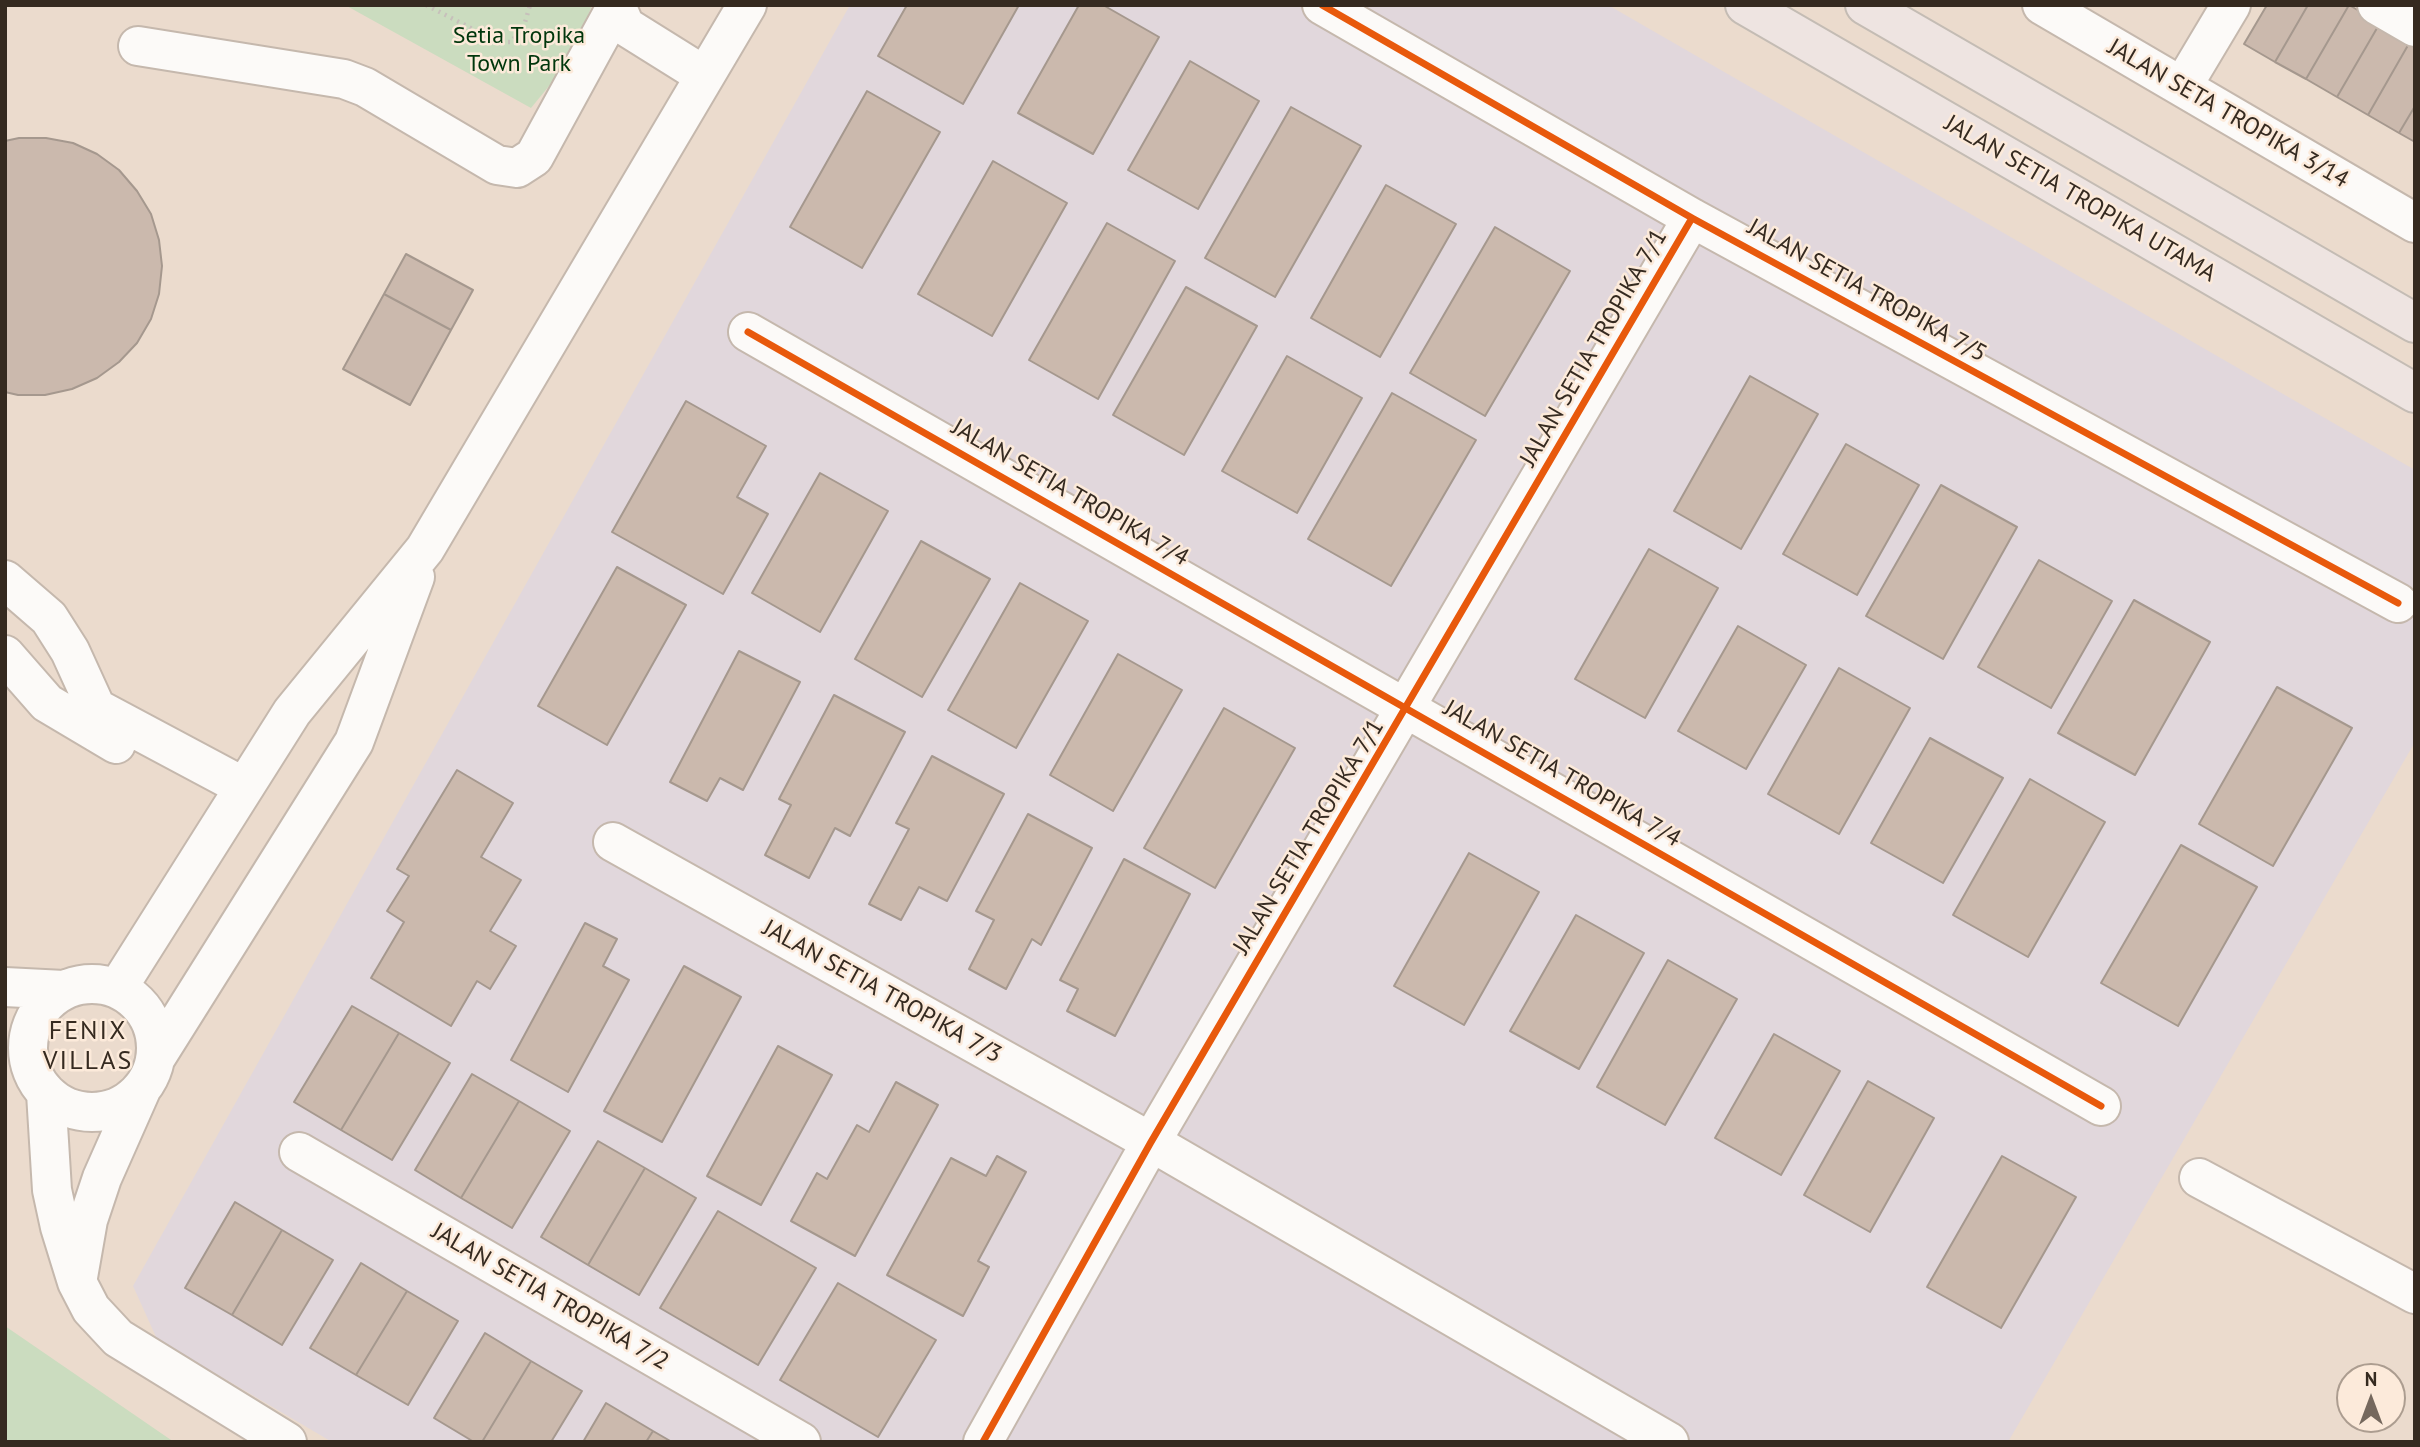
<!DOCTYPE html>
<html>
<head>
<meta charset="utf-8">
<style>
	body { margin:0 }
	#map { position:relative; width:2420px; height:1447px; overflow:hidden; background:#ebdbcd; font-family:"PT Sans",sans-serif }
	canvas { display:block }
	.frame { position:absolute; inset:0; border:7px solid #352a20; pointer-events:none }
	.north { position:absolute; left:2336px; top:1363px; width:70px; height:70px; box-sizing:border-box; background:#fceada; border:2px solid #ac9d90; border-radius:50%; rotate:0deg; font-size:19px; font-weight:700; line-height:28px; text-align:center; color:#352a20 }
	.north::after { content:''; display:block; margin:auto; width:24px; height:32px; background:#75685d; clip-path:polygon(50% 0,100% 100%,50% 72%,0 100%) }
</style>
</head>
<body>
<div id="map">
<canvas width="2420" height="1447"></canvas>
<div class="frame"></div>
<div class="north">N</div>
</div>
<script>
const ctx = document.querySelector('canvas').getContext('2d');
ctx.lineJoin = 'round';
function paint(path, color) {
  ctx.fillStyle = color;
  ctx.fill(path, 'evenodd');
}
function strokePath(path, color, width, dash) {
  ctx.strokeStyle = color;
  ctx.lineWidth = width;
  ctx.lineCap = dash ? 'butt' : 'round';
  ctx.setLineDash(dash || []);
  ctx.stroke(path);
}
function write(font, color, halo, rows, align = 'center') {
  ctx.font = font + ' "PT Sans",sans-serif';
  ctx.lineWidth = 5;
  ctx.setLineDash([]);
  ctx.textBaseline = 'middle';
  ctx.strokeStyle = halo;
  ctx.fillStyle = color;
  for (const [text, x, y, turn = 0] of rows) {
    ctx.save();
    ctx.translate(x, y);
    ctx.rotate((+turn || 0) * Math.PI / 180);
    ctx.textAlign = isNaN(turn) ? turn : align;
    if (halo) ctx.strokeText(text, 0, 0);
    ctx.fillText(text, 0, 0);
    ctx.restore();
  }
}
paint(new Path2D(`
	M850 5H1608L2415 470V742L2008 1442H332L157 1339 133 1286Z`), '#e1d7dc');
paint(new Path2D(`
	M345 5H592L572 58 531 108Z
	M5 1326 174 1442H5Z`), '#cbdcbf');
const building = new Path2D(`
	M907 5H1019L963 104 878 56Z
	M1079 5H1103L1159 37 1093 154 1018 113Z
	M2267 5H2308L2275 62 2244 44Z
	M2308 5H2349L2306 79 2275 62Z
	M2349 5 2380 23 2337 97 2306 79Z
	M2380 23 2411 40 2368 115 2337 97Z
	M2411 40 2415 42V106L2399 133 2368 115Z
	M1190 61 1259 101 1198 209 1128 170Z
	M867 91 940 132 862 268 790 227Z
	M2415 106V142L2399 133Z
	M1291 107 1361 146 1275 297 1205 258Z
	M19 138H46L73 143 97 154 119 170 137 191 151 214 159 240 162 266 159 294 151 319 137 343 119 362 97 378 72 389 45 395H18L5 392V141Z
	M993 161 1067 203 992 336 918 294Z
	M1386 185 1456 224 1380 357 1311 318Z
	M1107 223 1175 261 1098 399 1029 360Z
	M1495 227 1570 271 1485 416 1410 373Z
	M406 254 473 290 451 330 384 294Z
	M1186 287 1257 326 1184 455 1113 415Z
	M384 294 451 330 410 405 343 369Z
	M1287 356 1362 398 1297 513 1222 471Z
	M1750 376 1818 414 1741 549 1674 511Z
	M1392 393 1476 440 1391 586 1308 539Z
	M686 401 766 446 737 497 768 514 723 594 612 532Z
	M1846 444 1919 485 1857 595 1783 554Z
	M820 473 888 511 820 632 752 593Z
	M1941 485 2017 527 1943 659 1866 616Z
	M921 541 990 579 922 697 855 659Z
	M1649 549 1718 588 1645 718 1575 679Z
	M2039 560 2112 601 2051 708 1978 667Z
	M617 567 686 605 607 745 538 706Z
	M1020 583 1088 621 1016 748 948 710Z
	M2134 600 2210 642 2135 775 2058 733Z
	M1738 626 1806 665 1746 769 1678 731Z
	M739 651 800 682 743 790 720 778 707 801 670 782Z
	M1118 654 1182 690 1113 811 1050 775Z
	M1839 668 1910 708 1839 834 1768 794Z
	M2277 687 2352 728 2273 866 2199 824Z
	M834 695 905 732 850 836 835 828 809 878 765 855 791 805 779 799Z
	M1224 708 1295 748 1215 888 1144 848Z
	M1930 738 2003 778 1943 883 1871 843Z
	M932 756 1004 794 947 901 919 887 901 920 869 904 909 829 896 823Z
	M457 770 513 803 481 857 521 880 490 931 516 946 490 989 477 981 451 1026 371 978 404 922 387 911 409 876 397 869Z
	M2030 779 2105 822 2028 957 1953 915Z
	M1028 814 1092 848 1041 945 1032 939 1006 989 969 969 994 920 976 911Z
	M2181 845 2257 887 2178 1026 2101 983Z
	M1469 853 1539 892 1464 1025 1394 986Z
	M1124 859 1190 894 1115 1036 1067 1011 1078 989 1060 980Z
	M1576 915 1644 953 1579 1069 1510 1031Z
	M585 923 617 939 603 966 629 980 568 1092 511 1060Z
	M1668 960 1737 999 1665 1125 1597 1087Z
	M684 966 741 997 662 1142 604 1111Z
	M352 1006 399 1033 341 1130 294 1102Z
	M399 1033 450 1063 392 1160 341 1130Z
	M1774 1034 1840 1071 1781 1175 1715 1138Z
	M778 1046 832 1075 761 1205 707 1176Z
	M472 1074 519 1101 461 1198 415 1170Z
	M1868 1081 1934 1118 1870 1232 1804 1195Z
	M896 1082 938 1105 855 1256 791 1221 817 1173 827 1179 857 1125 869 1132Z
	M519 1101 570 1131 512 1228 461 1198Z
	M598 1141 645 1168 588 1265 541 1237Z
	M997 1156 1026 1172 978 1261 989 1267 963 1316 887 1275 951 1158 986 1176Z
	M2002 1156 2076 1197 2001 1328 1927 1287Z
	M645 1168 696 1198 639 1295 588 1265Z
	M235 1202 282 1230 232 1315 185 1288Z
	M718 1211 816 1268 758 1365 660 1308Z
	M282 1230 333 1260 282 1345 232 1315Z
	M361 1263 407 1291 356 1375 310 1348Z
	M838 1283 936 1340 878 1437 780 1380Z
	M407 1291 458 1321 408 1405 356 1375Z
	M485 1333 531 1361 482 1442H474L434 1418Z
	M531 1361 582 1391 551 1442H482Z
	M606 1403 653 1431 646 1442H583Z
	M653 1431 672 1442H646Z`);
paint(building, '#cbb9ad');
strokePath(building, '#a5988e', 2);
const minor = new Path2D(`
	M616 5 625 26 705 76
	M1322 5 1692 218 2398 603
	M2042 5 2415 223
	M2377 5 2415 27
	M138 46 344 79 365 87 497 165 517 168 534 157 616 7
	M2182 87 2231 5
	M748 332 2101 1106
	M5 580 49 618 70 651 96 708 244 787
	M5 655 47 703 116 744
	M613 842 1151 1142 1669 1442
	M28 1048a64 64 0 1 1 128 0a64 64 0 1 1-128 0Z
	M5 987 64 990
	M117 989 292 712 425 549 747 5
	M155 1059 354 742 415 577
	M46 1093 52 1190 60 1227 77 1282 91 1309 118 1338 287 1442
	M299 1152 801 1442
	M2199 1178 2415 1294
	M78 1277 88 1220 102 1178 141 1090
	M983 1442 1151 1142 1692 218`);
const major = new Path2D(`
	M1745 5 2415 393
	M1865 5 2415 323`);
strokePath(minor, '#c5b8ad', 42);
strokePath(major, '#c4bcb4', 42);
strokePath(new Path2D(`
	M426 5 498 42H511L524 26 530 5`), '#c7c0bb', 4.5, [2, 5]);
strokePath(minor, '#fcfaf8', 38);
strokePath(major, '#eee4e1', 38);
strokePath(new Path2D(`
	M1322 5 1692 218 2398 603
	M748 332 2101 1106
	M983 1442 1151 1142 1692 218`), '#e8590c', 7);
write('24px', '#00360c', '#fceada', [
	["Setia Tropika",519,36],
	["Town Park",519,64]
]);
write('24px', '#352a20', '#fceada', [
	["JALAN SETA TROPIKA 3/14",2228,114,30],
	["JALAN SETIA TROPIKA UTAMA",2080,199,30],
	["JALAN SETIA TROPIKA 7/5",1867,291,29],
	["JALAN SETIA TROPIKA 7/1",1594,348,-60],
	["JALAN SETIA TROPIKA 7/4",1070,493,30],
	["JALAN SETIA TROPIKA 7/4",1562,774,30],
	["JALAN SETIA TROPIKA 7/1",1309,837,-59],
	["JALAN SETIA TROPIKA 7/3",882,992,29],
	["JALAN SETIA TROPIKA 7/2",550,1297,30]
]);
ctx.letterSpacing = '2px';
write('26px', '#352a20', '#fceada', [
	["FENIX",88,1032],
	["VILLAS",88,1062]
]);
ctx.letterSpacing = '0px';
</script>
</body>
</html>
